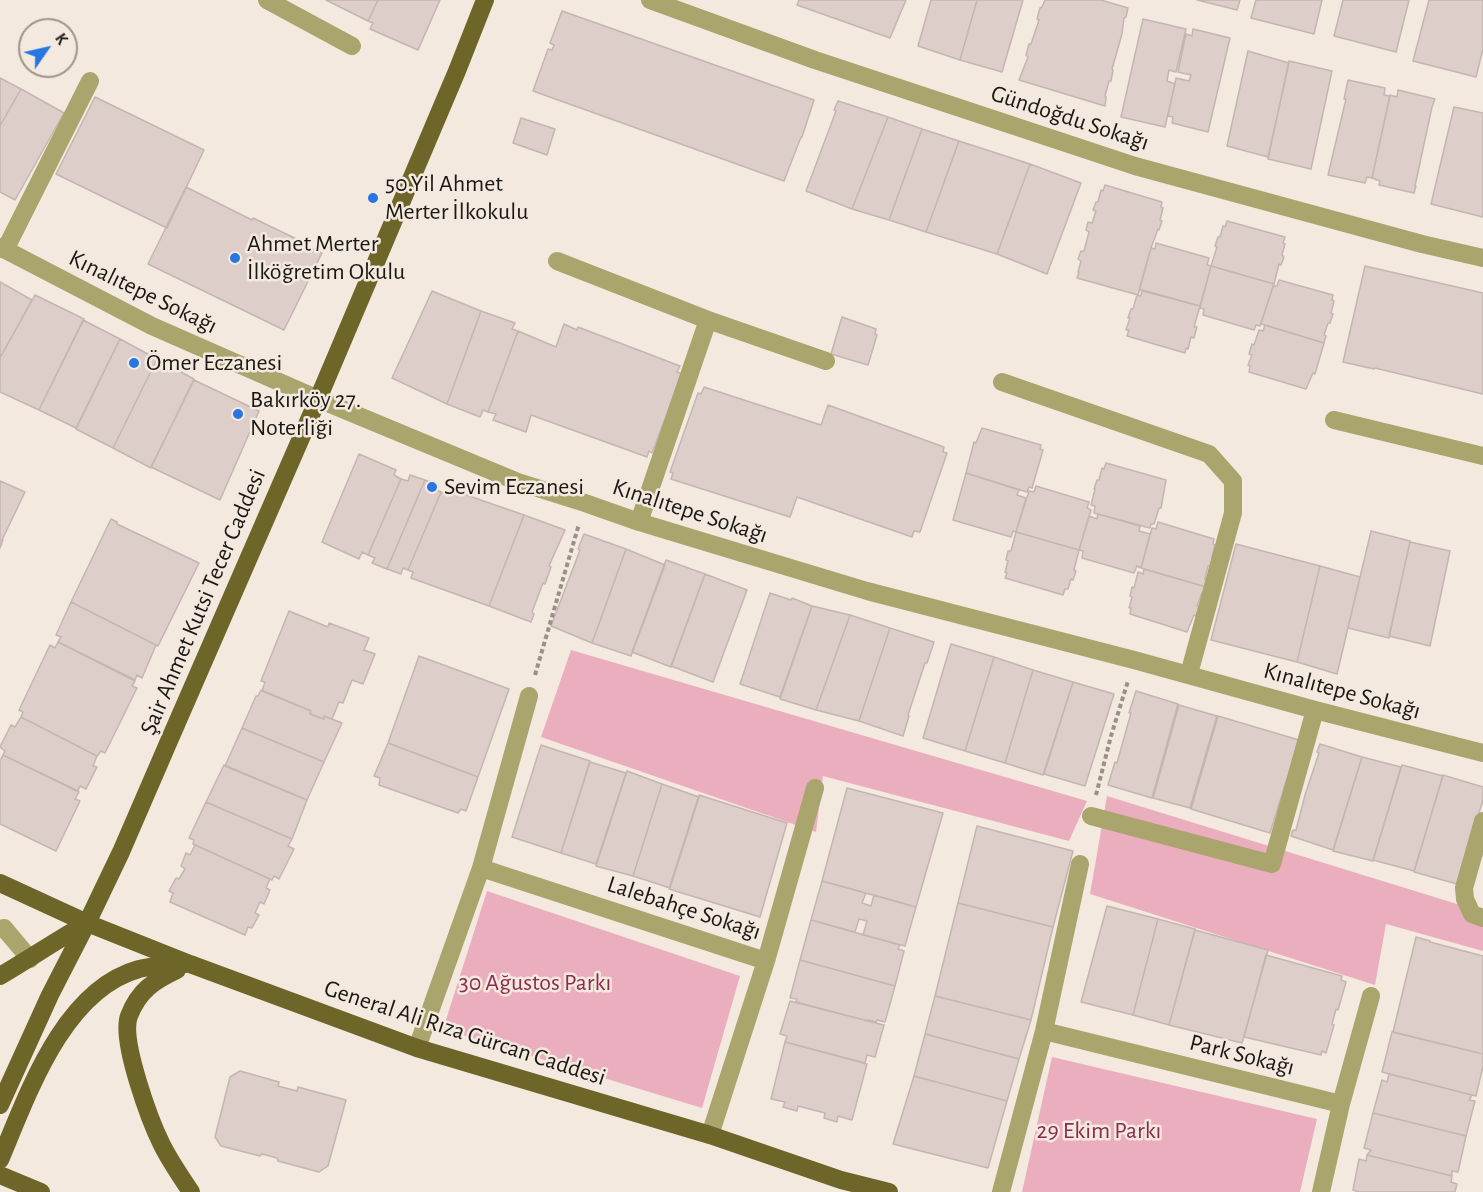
<!DOCTYPE html>
<html>
<head>
<meta charset="utf-8">
<style>
	body { margin:0 }
	#map { position:relative; width:1483px; height:1192px; overflow:hidden; background:#f4e9de; font-family:"Alegreya Sans",sans-serif }
	canvas { display:block }
	.north { position:absolute; left:18px; top:18px; width:60px; height:60px; box-sizing:border-box; background:#f4e9de; border:2px solid #9d958d; border-radius:50%; rotate:56deg; font-size:16px; font-weight:700; line-height:24px; text-align:center; color:#1b1814 }
	.north::after { content:''; display:block; margin:auto; width:21px; height:27px; background:#2876e1; clip-path:polygon(50% 0,100% 100%,50% 72%,0 100%) }
</style>
</head>
<body>
<div id="map">
<canvas width="1483" height="1192"></canvas>
<div class="north">K</div>
</div>
<script>
const ctx = document.querySelector('canvas').getContext('2d');
ctx.lineJoin = 'round';
function paint(path, color) {
  ctx.fillStyle = color;
  ctx.fill(path, 'evenodd');
}
function strokePath(path, color, width, dash) {
  ctx.strokeStyle = color;
  ctx.lineWidth = width;
  ctx.lineCap = dash ? 'butt' : 'round';
  ctx.setLineDash(dash || []);
  ctx.stroke(path);
}
function write(font, color, halo, rows, align = 'center') {
  ctx.font = font + ' "Alegreya Sans",sans-serif';
  ctx.lineWidth = 5;
  ctx.setLineDash([]);
  ctx.textBaseline = 'middle';
  ctx.strokeStyle = halo;
  ctx.fillStyle = color;
  for (const [text, x, y, turn = 0] of rows) {
    ctx.save();
    ctx.translate(x, y);
    ctx.rotate((+turn || 0) * Math.PI / 180);
    ctx.textAlign = isNaN(turn) ? turn : align;
    if (halo) ctx.strokeText(text, 0, 0);
    ctx.fillText(text, 0, 0);
    ctx.restore();
  }
}
paint(new Path2D(`
	M571 650 1087 801 1069 841 823 776 816 832 541 737Z
	M1107 796 1483 912V951L1386 924 1375 985 1090 894Z
	M487 891 740 976 702 1108 443 1029Z
	M1052 1057 1317 1119 1300 1192H1022Z`), '#ebaebf');
const building = new Path2D(`
	M326 0H378L368 21Z
	M378 0H440L418 50 370 29 373 23 368 21Z
	M799 0H906L890 38 797 5Z
	M931 0H977L960 60 918 46Z
	M977 0H1023L1002 72 960 60Z
	M1045 0H1101L1128 8 1126 17 1124 18 1122 34 1112 69 1113 70 1111 81H1109L1105 96 1106 97 1105 106 1019 80 1028 57 1026 55 1029 44H1031L1039 20 1037 19 1040 8 1042 7Z
	M1197 0H1240L1237 10Z
	M1256 0H1322L1314 34 1251 18Z
	M1343 0H1409L1396 52 1334 36Z
	M1429 0H1483V49L1476 77 1413 61Z
	M562 11 814 100 802 137H801L784 181 533 91 548 49 552 50 554 45 550 43Z
	M1143 19 1186 29 1176 72 1169 70 1167 81 1175 84 1165 127 1121 117Z
	M1193 29 1230 38 1208 132 1172 123 1173 117 1168 116 1176 78 1189 81 1191 75 1178 72 1186 34 1192 36Z
	M1248 51 1289 63 1268 157 1227 146Z
	M1289 61 1332 71 1311 169 1268 159Z
	M0 78 21 89 0 126Z
	M1348 80 1385 88 1384 95 1390 96 1372 178 1367 177 1365 183 1328 175 1346 99H1344Z
	M21 89 64 113 15 200 0 192V126Z
	M1398 90 1435 99 1432 107 1415 186H1416L1414 193 1379 185 1380 181 1372 178 1390 95 1397 97Z
	M95 97 204 150 167 228 56 174Z
	M838 101 888 117 852 209 806 191 836 111 834 110Z
	M1454 107 1483 113V217L1431 204Z
	M888 117 922 129 889 220 852 209Z
	M521 118 555 129 547 155 513 143Z
	M922 129 959 141 926 232 889 220Z
	M959 141 1030 164 997 254 926 232Z
	M1030 164 1081 183 1047 274 997 254Z
	M1105 185 1162 202 1161 207 1163 208 1160 220 1162 221 1159 230 1158 229 1151 248 1138 295 1077 278 1079 272H1078L1081 261 1078 259 1081 251H1084L1089 232 1086 230 1088 222 1092 223 1096 211 1093 210 1096 202H1098L1101 190 1103 191Z
	M186 187 252 220 253 218 307 244V246L322 253 284 330 148 264Z
	M1227 221 1285 237 1283 243 1285 244 1282 255 1284 257 1281 265 1279 264 1274 284 1211 266 1217 247 1215 246 1218 237H1220L1223 226 1225 227Z
	M1156 243 1209 258 1207 265 1211 266 1200 306 1139 290 1151 248 1155 249Z
	M1211 266 1274 284 1260 326 1256 325 1254 330 1203 315 1204 309 1200 308Z
	M1365 266 1483 293V394L1375 368 1374 369 1343 362Z
	M1279 280 1333 295 1332 300 1334 301 1331 313 1333 314 1330 323H1328L1324 335 1326 336 1324 343 1261 324 1273 286H1277Z
	M0 282 32 300 0 358Z
	M1142 290 1200 306 1194 327H1197L1194 338 1191 337 1188 349 1186 348 1185 353 1127 336 1129 330H1126L1130 318H1128L1131 309H1133L1137 295 1141 296Z
	M432 291 481 311 447 404 392 378Z
	M35 295 84 319 39 410 0 392V358Z
	M481 311 515 323 512 329 518 331 488 412 483 410 480 417 447 404Z
	M842 317 876 329 875 334 877 335 868 365 831 354Z
	M83 320 120 339 76 428 39 410Z
	M564 324 577 330 578 327 680 366 677 372 682 374 652 453 649 451 647 457 531 415 526 432 493 420 496 414 488 412 518 331 556 347Z
	M1265 325 1324 343 1315 374 1313 373 1306 389 1249 372 1250 366 1248 365 1252 355 1249 354 1252 344 1254 345 1259 330 1263 331Z
	M120 339 157 359 113 448 76 429Z
	M157 359 194 379 151 468 113 448Z
	M194 380 259 411 220 500 151 467Z
	M704 387 821 425 828 405 944 447 943 452 947 453 920 532 914 531 912 537 797 497 790 517 671 479 673 473 670 472 698 393 701 394Z
	M982 428 1041 445 1040 449 1043 450 1032 488 1029 487 1027 492 966 473 974 442 976 443Z
	M359 454 396 470 394 475 401 479 368 555 362 552 359 559 322 542Z
	M1106 463 1166 480 1161 508H1159L1154 524H1151L1150 528 1094 513 1095 506 1091 505 1095 489H1094L1097 480H1099L1102 468 1104 469Z
	M966 473 1019 490 1017 495 1026 498 1016 532 1013 531 1011 537 953 520Z
	M410 475 425 480 387 569 372 563 375 558 368 555 401 479 408 481Z
	M425 480 438 485 436 490 441 492 408 570 403 568 401 574 387 569Z
	M0 481 25 492 2 540H3L0 548Z
	M1036 486 1089 502 1087 508 1091 510 1079 550 1016 532 1029 491 1034 492Z
	M449 489 524 515 489 606 411 578 413 572 408 570 441 492 447 495Z
	M1098 514 1140 526 1139 531 1150 534 1141 568 1137 566 1134 573 1082 558 1083 551 1079 550 1089 516 1097 519Z
	M524 515 565 530 549 566 551 567 545 584 543 583 532 612 534 614 531 622 489 606Z
	M111 519 117 522V524L199 563 158 646 71 602Z
	M1158 522 1214 539 1213 544 1215 545 1212 557H1214L1211 566H1208L1205 579 1208 580 1206 587 1141 568 1152 528 1156 529Z
	M1371 531 1410 541 1389 638 1348 628Z
	M1016 532 1079 550 1074 570 1076 571 1073 580 1071 579 1068 589H1065L1063 595 1005 578 1007 573 1005 572 1008 561 1006 560 1008 551H1011Z
	M584 534 626 549 592 643 551 626 580 550 578 549Z
	M1410 542 1450 551 1430 646 1389 636Z
	M1236 544 1320 566 1297 662 1211 640Z
	M626 549 665 565 631 656 592 643Z
	M666 560 705 574 671 667 632 652Z
	M1320 566 1360 577 1337 674 1297 662Z
	M1144 569 1206 587 1204 593H1202L1197 606 1199 607 1196 616 1194 615 1187 632 1130 614 1131 608H1129L1132 597 1130 596 1132 587 1134 588 1138 572 1143 574Z
	M705 574 747 590 713 682 671 666Z
	M770 593 791 600 792 598 812 606 780 697 740 684Z
	M71 602 156 645 142 678 137 675 135 680 58 642 61 637 56 635Z
	M812 606 850 615 816 710 780 699Z
	M289 611 328 627 329 623 369 638 364 650 375 654 363 684 352 680 343 703 339 702 332 719 324 716V719L310 714 311 711 262 691 265 682 261 681Z
	M850 615 890 628 859 721 816 710Z
	M890 628 934 642 927 663H925L908 715 909 716 903 736 859 721Z
	M58 642 135 681 132 686 137 688 105 753 101 751 97 756 21 717 23 712 19 710 50 645 55 648Z
	M951 644 994 657 965 751 923 738Z
	M419 656 509 689 478 777 388 743Z
	M994 657 1033 670 1005 763 965 751Z
	M1033 670 1073 682 1043 775 1005 763Z
	M1073 682 1114 694 1085 786 1044 774Z
	M261 690 311 711 310 714 324 719V716L342 723 324 762 242 728 256 696H258Z
	M1136 691 1178 704 1152 798 1108 785 1115 762 1117 763 1131 713H1129Z
	M1179 705 1217 716 1190 808 1153 798Z
	M1218 716 1299 740 1270 833 1191 809Z
	M21 717 97 756 93 766 97 767 86 789 80 786 78 791 3 755 5 751 0 747 11 725 15 727Z
	M242 728 324 762 307 800 225 766Z
	M388 743 478 777 466 811 461 809 458 813 379 785 380 778 374 776Z
	M1320 744 1362 757 1333 850 1291 836 1293 830H1296L1305 795 1319 753 1317 752Z
	M541 745 590 761 561 853 512 837Z
	M3 755 79 792 75 799 80 801 56 851 0 824V761Z
	M1362 757 1401 767 1373 861 1333 851Z
	M590 762 626 773 596 864 561 853Z
	M224 765 307 800 292 839 206 802Z
	M1402 765 1443 776 1414 871 1373 860Z
	M627 771 662 784 633 876 596 866Z
	M1443 775 1483 787V800L1457 884 1414 872Z
	M662 784 699 797 670 888 633 876Z
	M847 788 943 813 916 907 822 881Z
	M699 795 787 823 760 917 669 889Z
	M206 802 292 839 288 846 294 849 279 879 274 876 272 880 193 844 194 840 189 838Z
	M977 826 1073 851 1053 927 958 903Z
	M195 845 270 879 266 888 270 890 264 904 260 902 255 913 259 915 252 928 248 927 245 935 170 902 173 893 169 891 176 878 179 879 185 869 181 866 186 853 190 855Z
	M822 881 866 893 862 903 871 906 874 895 916 907 905 946 863 935 867 921 859 919 855 932 811 920Z
	M958 903 1053 927 1031 1020 935 996Z
	M1107 906 1158 919 1133 1015 1081 1002Z
	M1158 919 1195 929 1169 1025 1133 1015Z
	M811 920 900 945 898 949 904 951 895 986 800 960Z
	M1195 930 1268 950 1242 1043 1169 1025Z
	M1416 937 1430 941V942L1483 956V1054L1393 1032Z
	M1266 955 1342 976 1341 980 1346 982 1338 1010 1336 1009 1332 1024 1334 1025 1326 1053 1322 1051 1321 1055 1244 1037Z
	M800 960 895 986 885 1022 877 1020 876 1022 868 1020V1021L796 1002 797 999 790 998Z
	M935 996 1031 1020 1019 1059 925 1034Z
	M790 1001 884 1025 875 1057 867 1055 865 1063 785 1042 787 1036 780 1034Z
	M1392 1032 1483 1054V1066L1476 1096 1382 1072Z
	M925 1034 1019 1059 1007 1101 914 1076Z
	M785 1042 867 1064 852 1120 838 1116 837 1122 824 1118 825 1113 798 1106 797 1111 783 1107 785 1102 771 1099Z
	M240 1071 279 1082 278 1086 297 1091 298 1087 346 1100 328 1166 319 1172 278 1161 277 1158 262 1154 260 1156 221 1146 215 1137 230 1077Z
	M1389 1074 1472 1095 1469 1100 1475 1101 1466 1136 1373 1113 1382 1080 1387 1082Z
	M914 1076 1007 1101 988 1168 893 1144Z
	M1373 1113 1466 1136 1458 1172 1452 1171V1176L1367 1155 1371 1150 1364 1148Z
	M1367 1155 1452 1176 1451 1182 1457 1184 1455 1192H1359L1353 1190 1359 1159 1366 1161Z`);
paint(building, '#dececa');
strokePath(building, '#c4b5b1', 1.5);
strokePath(new Path2D(`
	M535 675 579 524
	M1096 795 1111 736 1128 681`), '#999189', 4, [4.5, 3]);
strokePath(new Path2D(`
	M267 0 352 46
	M650 0 815 60 1135 166 1422 244 1483 258
	M0 247 152 326 318 399 518 482 585 503 639 522 867 591 1134 660 1315 710 1483 753
	M5 250 90 81
	M557 261 708 320 826 361
	M1002 382 1209 454 1233 481V513L1189 674
	M1334 420 1483 456
	M639 522 708 320
	M1091 816 1272 864 1315 710
	M1483 821 1464 888 1465 899 1472 914 1483 918
	M481 868 766 961
	M0 929 4 928 30 959
	M1044 1031 1341 1104
	M417 1048 481 868 529 696
	M710 1135 766 961 815 788
	M1001 1192 1044 1031 1080 864
	M1321 1192 1341 1104 1371 996`), '#aaa46d', 18);
strokePath(new Path2D(`
	M0 883 87 923 190 964 417 1048 710 1135 841 1180 889 1192
	M177 970C154 981 139 990 129 1016 120 1040 150 1121 162 1145 170 1161 181 1177 191 1192
	M0 976C29 959 57 940 87 923
	M0 1105 50 995 87 923 121 852 169 741 318 399 457 71 485 0
	M0 1160C28 1094 63 990 139 969 152 965 171 966 185 964
	M0 1175 41 1192`), '#6e6628', 18);
for (const [x, y, r, color] of [
	[373,198,6,"#2876e1"],
	[235,258,6,"#2876e1"],
	[134,363,6,"#2876e1"],
	[238,414,6,"#2876e1"],
	[432,487,6,"#2876e1"]
]) {
  const dot = new Path2D();
  dot.arc(x, y, r, 0, 2 * Math.PI);
  ctx.fillStyle = color;
  ctx.fill(dot);
  strokePath(dot, '#f4e9de', 2);
}
write('24px', '#1b1814', '#f4e9de', [
	["Gündoğdu Sokağı",1070,118,18],
	["Kınalıtepe Sokağı",143,292,26],
	["Kınalıtepe Sokağı",690,511,18],
	["Şair Ahmet Kutsi Tecer Caddesi",203,602,-67],
	["Kınalıtepe Sokağı",1342,691,15],
	["Lalebahçe Sokağı",684,908,18],
	["General Ali Rıza Gürcan Caddesi",465,1033,18],
	["Park Sokağı",1242,1055,14]
]);
write('24px', '#1b1814', '#f4e9de', [
	["50.Yil Ahmet",385,184],
	["Merter İlkokulu",385,212],
	["Ahmet Merter",247,244],
	["İlköğretim Okulu",247,272],
	["Ömer Eczanesi",146,363],
	["Bakırköy 27.",250,400],
	["Noterliği",250,428],
	["Sevim Eczanesi",444,487]
], 'left');
write('24px', '#8b2b51', '#f4e9de', [
	["30 Ağustos Parkı",535,983],
	["29 Ekim Parkı",1099,1131]
]);
</script>
</body>
</html>
